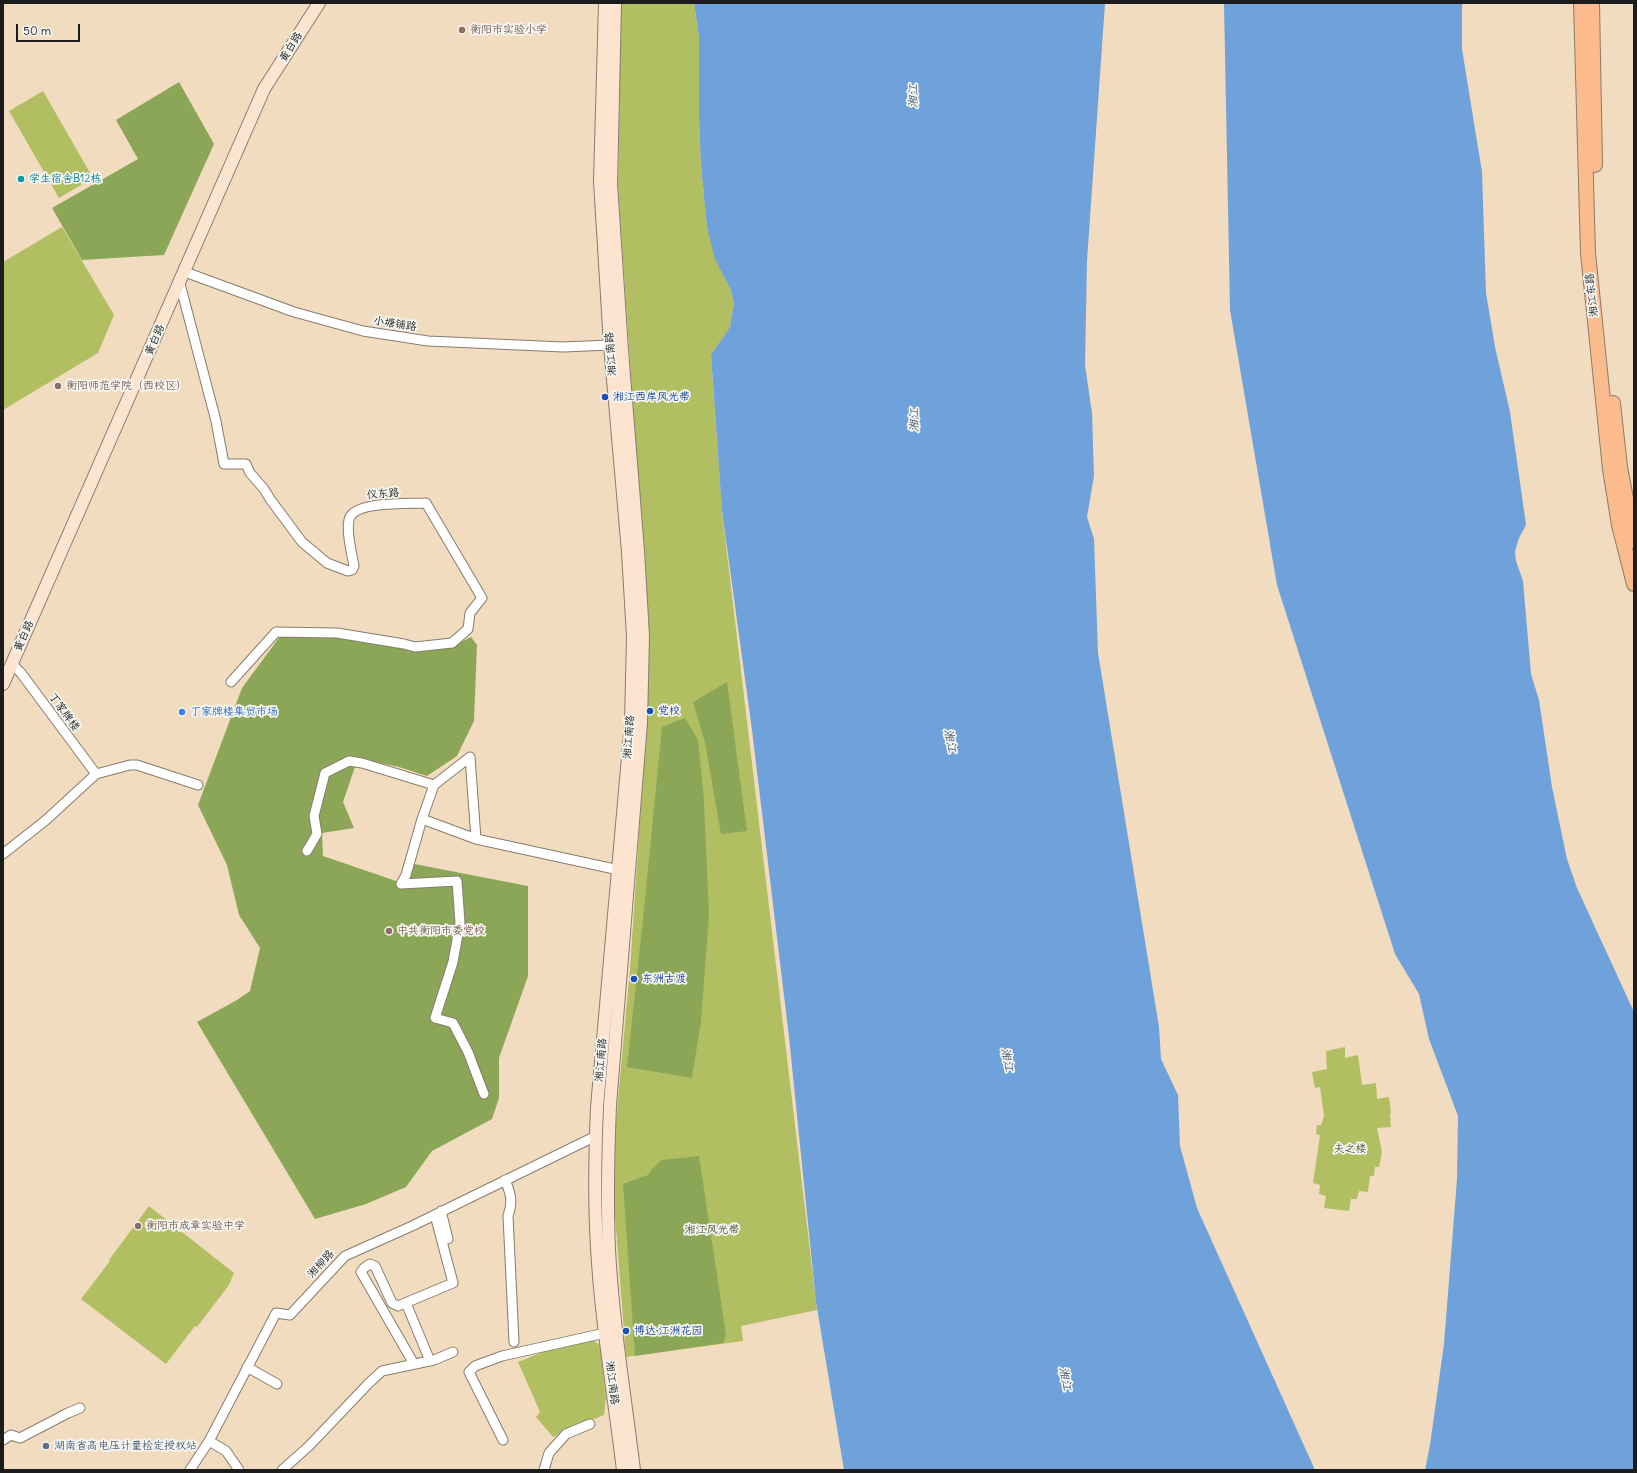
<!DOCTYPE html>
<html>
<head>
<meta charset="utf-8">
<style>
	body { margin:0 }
	#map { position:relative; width:1637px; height:1473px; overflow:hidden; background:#f2dcbf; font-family:Delius,sans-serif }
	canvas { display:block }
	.frame { position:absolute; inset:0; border:4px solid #1c1c1c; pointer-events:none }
	.scale { position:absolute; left:16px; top:24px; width:64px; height:18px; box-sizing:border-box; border:2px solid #1c1c1c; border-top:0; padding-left:5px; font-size:12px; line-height:14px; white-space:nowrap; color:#1c1c1c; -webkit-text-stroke:3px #f6f6f2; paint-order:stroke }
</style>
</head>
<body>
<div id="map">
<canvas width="1637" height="1473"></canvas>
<div class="frame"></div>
<div class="scale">50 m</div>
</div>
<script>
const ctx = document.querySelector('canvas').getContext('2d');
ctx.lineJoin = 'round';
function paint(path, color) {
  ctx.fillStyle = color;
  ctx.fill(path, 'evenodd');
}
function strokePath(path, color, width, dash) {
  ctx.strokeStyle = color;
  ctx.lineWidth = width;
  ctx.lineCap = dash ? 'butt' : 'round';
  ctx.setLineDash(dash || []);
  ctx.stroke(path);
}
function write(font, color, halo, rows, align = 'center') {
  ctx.font = font + ' Delius,"LXGW WenKai TC",sans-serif';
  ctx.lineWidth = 3.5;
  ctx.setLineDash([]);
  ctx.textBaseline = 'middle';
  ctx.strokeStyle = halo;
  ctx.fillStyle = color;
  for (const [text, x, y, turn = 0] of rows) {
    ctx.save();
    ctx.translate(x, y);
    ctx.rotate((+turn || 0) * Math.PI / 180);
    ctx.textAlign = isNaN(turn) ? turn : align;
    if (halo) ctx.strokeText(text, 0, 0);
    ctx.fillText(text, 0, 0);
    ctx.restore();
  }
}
paint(new Path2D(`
	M621 3H694L699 37V119L701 166 707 227 730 288 734 303 730 327 711 356 722 511 817 1310 741 1326 743 1341 626 1357 613 1190 616 1122 630 969 648 701 631 377 618 187Z
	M43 91 93 178 59 198 9 111Z
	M62 227 114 315 98 353 3 410V262Z
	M1345 1047V1058L1358 1055 1362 1085 1376 1083 1377 1099 1389 1097 1391 1113 1390 1114 1391 1127 1377 1128 1382 1152 1379 1167H1375L1374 1176H1370L1368 1192 1359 1191 1357 1199H1351L1349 1211 1324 1208 1326 1196 1319 1194 1320 1185 1313 1183 1320 1135 1316 1134 1317 1125H1321L1324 1116 1320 1087 1315 1088 1312 1072 1327 1069 1326 1051Z
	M149 1206 234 1273 229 1285 197 1327 195 1326 166 1364 81 1299 110 1261 109 1260Z
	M587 1340 595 1341 600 1346 606 1398 604 1415 576 1426 553 1437 536 1417 540 1412 518 1362 558 1346Z`), '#b1bf62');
paint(new Path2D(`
	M179 82 214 144 164 255 82 260 52 208 138 159 116 120Z
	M281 635 339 636 414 651 451 647 471 637 477 645 474 721 457 756 427 776 399 767 358 758 343 802 354 828 322 833 323 856 399 882 404 862 528 886V976L499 1058V1098L492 1119 432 1151 406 1187 366 1204 315 1219 197 1022 237 1000 250 991 260 948 239 915 227 865 198 805 242 688Z
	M727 682 747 831 721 834 705 743 693 702Z
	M685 718 698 740 704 800 709 915 701 1021 692 1078 627 1067 644 909 662 727Z
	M699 1156 726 1335 723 1343 635 1356 623 1184 648 1175 652 1169 662 1160Z`), '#8ca658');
paint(new Path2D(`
	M694 3H1105L1087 261 1085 365 1092 413 1094 476 1087 517 1094 539 1098 653 1159 1027 1161 1059 1178 1095 1180 1146 1197 1208 1315 1470H844L816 1302 789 1037 752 730 722 511 711 355 730 327 734 303 730 288 715 259 707 227 701 166 699 119V37Z
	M1224 3H1462V49L1482 172 1486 293 1495 347 1510 412 1526 525 1519 538 1515 551 1516 561 1523 581 1531 674 1539 700 1552 787 1567 859 1577 888 1634 1012V1470H1425L1430 1445 1444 1344 1457 1179 1458 1116 1429 1039 1419 994 1395 954 1277 585 1230 310Z`), '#6fa2db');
const minor = new Path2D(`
	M185 272 294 312 363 331 428 341 563 347 610 345
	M180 284 216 421 224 464H246L250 473 264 489 270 499 302 542 327 563 348 571 352 570 354 566C352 555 345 527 350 517 358 501 409 504 426 503L482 598 470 613 468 629 452 643 415 647 404 644 337 633 276 632 231 682
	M12 664 21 673 96 774
	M434 785 470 757 476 839
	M422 819 476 839 619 870
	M307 851 317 834 314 816 325 773 349 761 362 763 434 785 422 819 406 875 401 884
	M3 854 46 820 96 774 130 765H137L198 785
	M401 884 457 881 460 923 453 962 435 1018 453 1023 468 1052 484 1094
	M505 1180C511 1194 513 1201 508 1216L514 1342
	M441 1211 448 1239
	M406 1303 430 1361
	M414 1364 361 1272 364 1268 370 1264 375 1266 392 1303 398 1306 453 1283 435 1215
	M247 1367 277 1384
	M3 1440 11 1435 20 1438 68 1413 80 1408
	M503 1440 469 1372 475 1366 502 1356 605 1333
	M209 1441 226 1451 239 1470
	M190 1470 209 1441 276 1313 290 1315 345 1256 412 1226 596 1136
	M282 1470 309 1446 369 1383 382 1371 434 1360 453 1352
	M544 1470 549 1453 566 1434 590 1424`);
const secondary = new Path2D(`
	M605 3 600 181 610 345 628 552 633 637 631 723 597 1107C595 1154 594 1200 597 1247 601 1321 614 1396 623 1470
	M615 3 611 184 622 350 638 551 643 636 641 723 610 1105C608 1154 607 1202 609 1250 613 1324 625 1397 634 1470
	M3 684 264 89 319 3`);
const primary = new Path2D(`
	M1581 3 1588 253 1610 469 1619 525 1634 584
	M1592 3 1595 165
	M1613 403 1620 467 1634 541`);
strokePath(minor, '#877c6e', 11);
strokePath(secondary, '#877c6e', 14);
strokePath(primary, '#877c6e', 16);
strokePath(minor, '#fff', 9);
strokePath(secondary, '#fde4d1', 12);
strokePath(primary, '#fbbb8d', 14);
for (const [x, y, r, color] of [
	[462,30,4,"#8d6e63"],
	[21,179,4,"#0f9aa8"],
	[58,386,4,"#8d6e63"],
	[605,397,4,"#1a4fb4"],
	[650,711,4,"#1a4fb4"],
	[182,712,4,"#3f7fe0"],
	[389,931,4,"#8d6e63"],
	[634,979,4,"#1a4fb4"],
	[138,1226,4,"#8d6e63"],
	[626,1331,4,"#1a4fb4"],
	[46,1446,4,"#5c6f8a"]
]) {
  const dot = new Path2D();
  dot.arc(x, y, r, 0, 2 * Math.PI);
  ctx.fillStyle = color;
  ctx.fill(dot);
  strokePath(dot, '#f6f6f2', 1.5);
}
write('11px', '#785e54', '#f6f6f2', [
	["衡阳市实验小学",470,30],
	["衡阳师范学院（西校区）",66,386],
	["中共衡阳市委党校",397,931],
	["衡阳市成章实验中学",146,1226]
], 'left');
write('11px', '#1c1c1c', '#f6f6f2', [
	["黄白路",291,47,-58],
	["湘江东路",1592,295,-96],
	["小塘铺路",395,324,9],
	["黄白路",155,340,-66],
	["湘江南路",611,354,-94],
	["仪东路",383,494,-5],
	["黄白路",24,636,-66],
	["丁家牌楼",64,712,54],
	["湘江南路",629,737,-86],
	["湘江南路",601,1060,-85],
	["湘柳路",321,1264,-47],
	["湘江南路",612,1383,83]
]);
write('11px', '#0d838f', '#f6f6f2', [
	["学生宿舍B12栋",29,179]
], 'left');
write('11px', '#164399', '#f6f6f2', [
	["湘江西岸风光带",613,397],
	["党校",658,711],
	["东洲古渡",642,979],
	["博达·江洲花园",634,1331]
], 'left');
write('11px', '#366cbe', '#f6f6f2', [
	["丁家牌楼集贸市场",190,712]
], 'left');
write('11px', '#505534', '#f6f6f2', [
	["夫之楼",1350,1149],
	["湘江风光带",712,1230]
]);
write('11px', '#4e5e75', '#f6f6f2', [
	["湖南省高电压计量检定授权站",54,1446]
], 'left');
write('italic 12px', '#415872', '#f6f6f2', [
	["湘江",914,96,-90],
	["湘江",915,420,-90],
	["湘江",950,741,80],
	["湘江",1007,1060,80],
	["湘江",1065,1379,80]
]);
</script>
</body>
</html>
